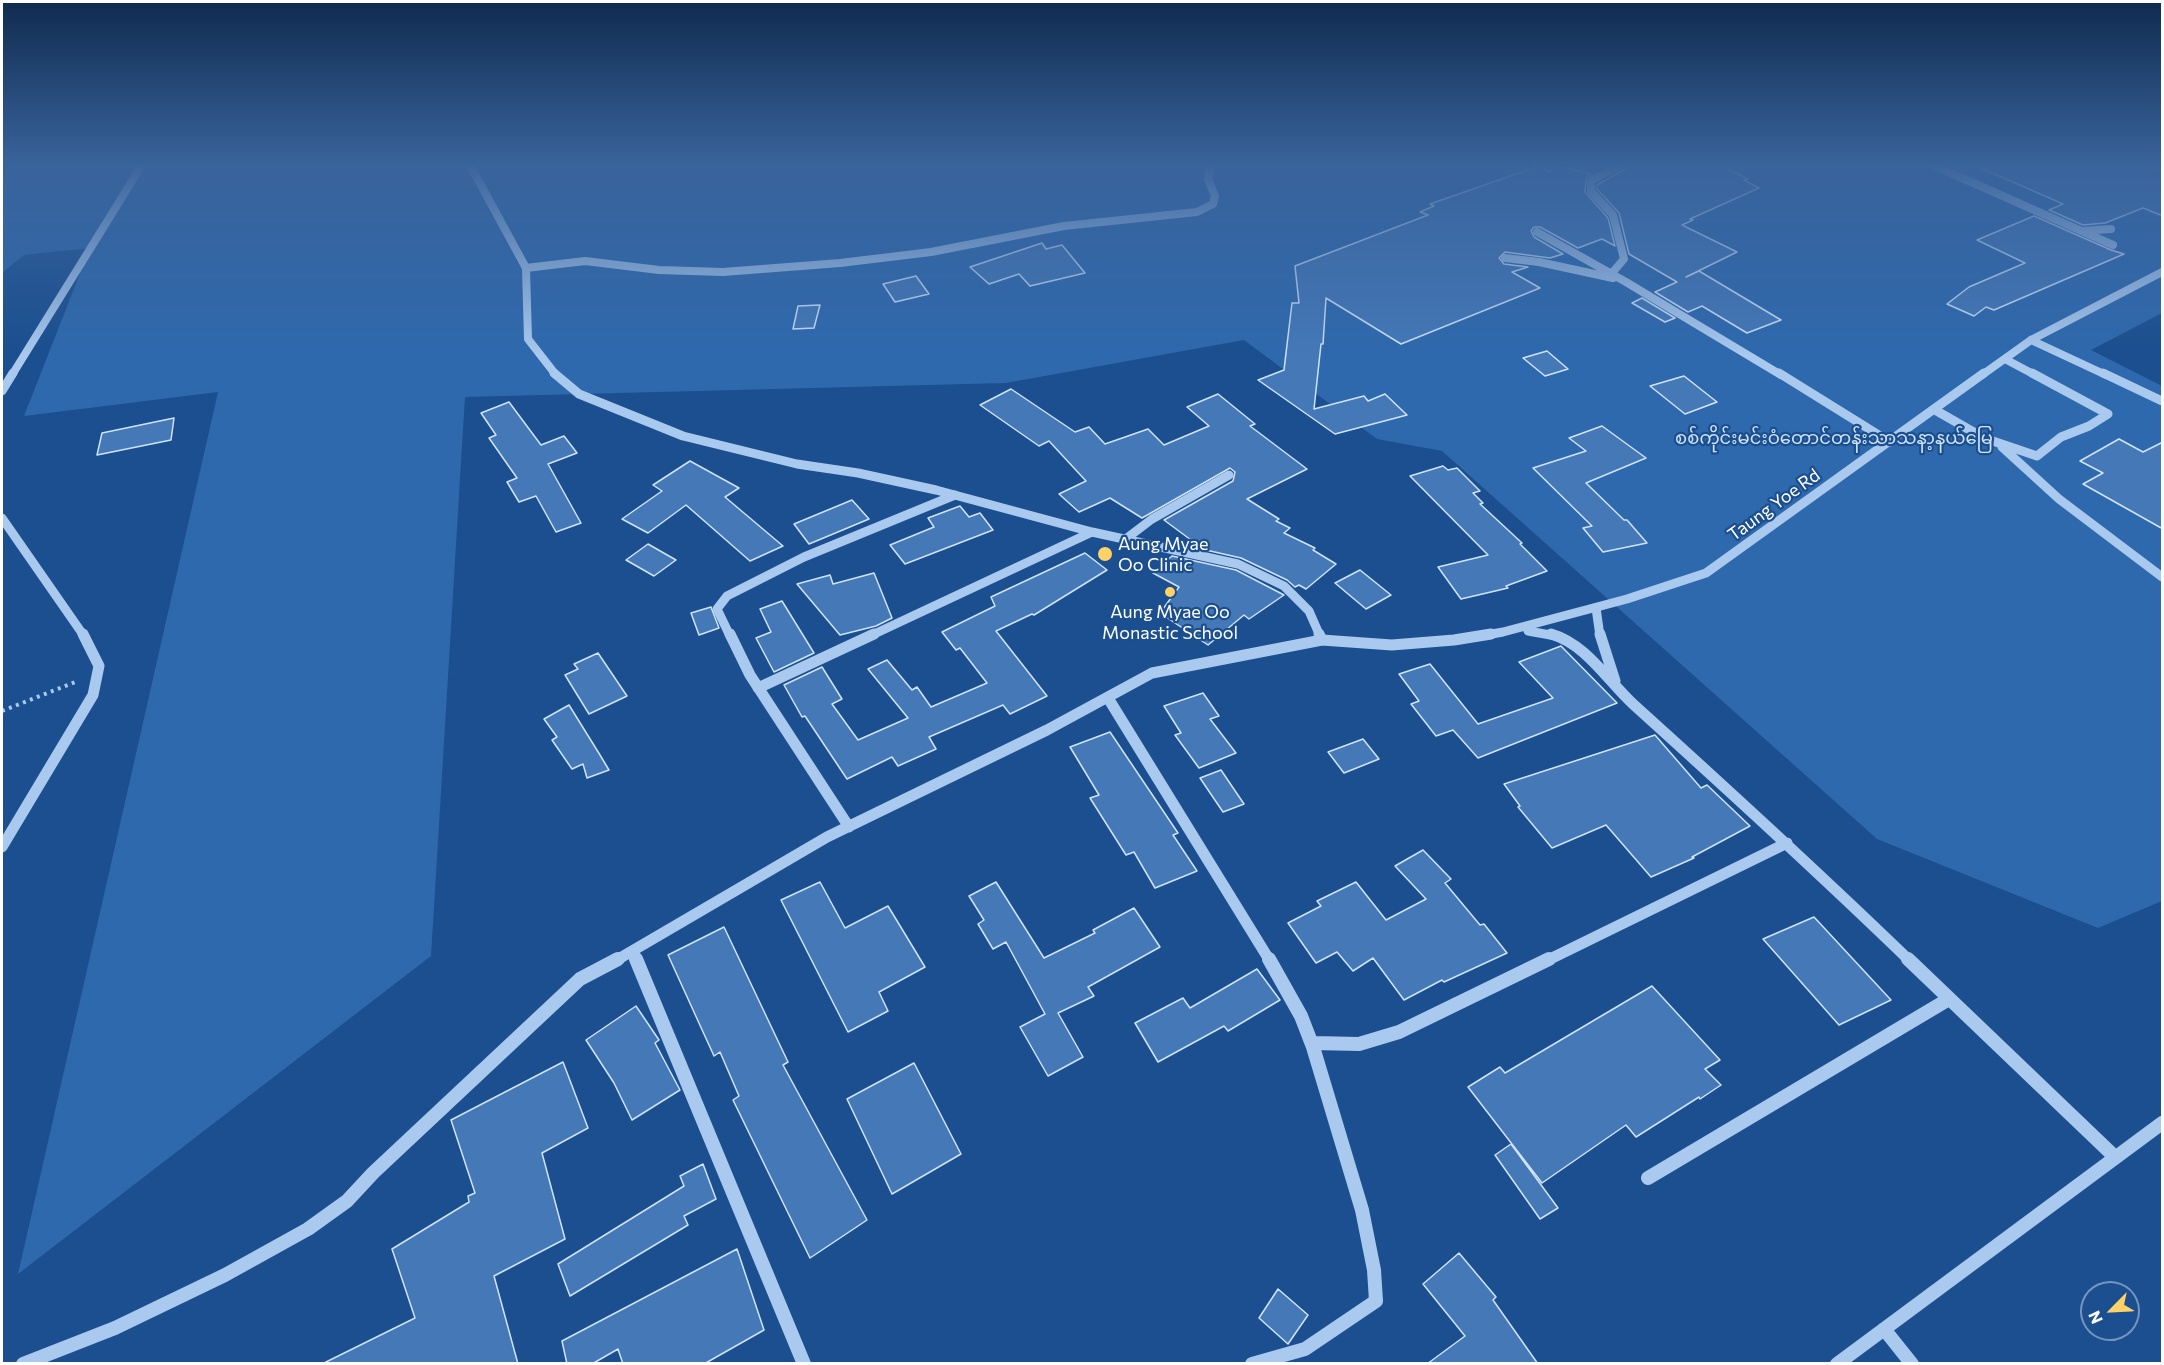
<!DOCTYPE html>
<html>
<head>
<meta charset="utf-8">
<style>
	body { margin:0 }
	#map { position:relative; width:2164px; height:1365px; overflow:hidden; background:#1b4f8f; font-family:Commissioner,sans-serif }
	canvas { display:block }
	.frame { position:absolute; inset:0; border:3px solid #fff; pointer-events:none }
	.north { position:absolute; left:2080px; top:1281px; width:60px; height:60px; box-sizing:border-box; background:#1b4f8f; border:2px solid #7695bc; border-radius:50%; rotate:246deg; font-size:16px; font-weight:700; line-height:24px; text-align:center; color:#fff }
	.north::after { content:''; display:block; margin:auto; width:21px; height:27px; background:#ffd166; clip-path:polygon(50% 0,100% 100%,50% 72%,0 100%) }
</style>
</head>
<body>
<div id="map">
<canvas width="2164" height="1365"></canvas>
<div class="frame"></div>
<div class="north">N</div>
</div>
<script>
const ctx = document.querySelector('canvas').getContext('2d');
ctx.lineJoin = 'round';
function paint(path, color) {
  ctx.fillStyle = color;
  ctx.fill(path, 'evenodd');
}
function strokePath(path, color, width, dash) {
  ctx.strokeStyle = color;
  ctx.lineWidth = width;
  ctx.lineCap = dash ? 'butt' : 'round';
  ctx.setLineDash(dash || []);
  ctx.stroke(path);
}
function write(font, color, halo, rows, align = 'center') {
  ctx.font = font + ' Commissioner,"Noto Sans Myanmar",sans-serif';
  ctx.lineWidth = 4.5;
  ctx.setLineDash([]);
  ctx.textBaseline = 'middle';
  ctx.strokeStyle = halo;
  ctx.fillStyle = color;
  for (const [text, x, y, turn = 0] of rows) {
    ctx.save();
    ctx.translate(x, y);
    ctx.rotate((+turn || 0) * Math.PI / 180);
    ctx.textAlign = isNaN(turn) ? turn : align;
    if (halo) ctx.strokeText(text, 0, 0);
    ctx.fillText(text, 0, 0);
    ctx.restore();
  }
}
paint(new Path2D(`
	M2 165H2162V313L2091 350 2162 386V901L2098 928 1877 839 1442 451 1377 439 1244 340 1006 383 465 397 431 956 18 1274 218 392 24 416 90 248 24 255 2 273Z`), '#2e69ad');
const building = new Path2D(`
	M1555 165 1591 174 1586 178 1585 192 1608 218 1615 246 1602 239 1578 248 1540 227H1534L1531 231 1534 237 1563 254 1550 258 1505 252 1499 258 1504 264 1528 267 1512 272 1540 288 1401 344 1326 298 1323 344H1321L1314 409 1364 396 1368 401 1385 394 1407 415 1335 434 1258 380 1284 370 1292 303H1299L1295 266 1428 215 1420 212 1434 206 1430 204 1539 166 1550 172Z
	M1632 165H1720L1748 179 1744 180 1759 188 1690 219 1693 220 1682 225 1737 252 1686 277 1699 271 1781 320 1747 333 1702 306 1688 312 1655 292 1677 282 1629 254 1619 213 1597 189V185Z
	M1974 165H2147L2163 171V216L2143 208 2105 223 2083 225 2049 210 2063 204Z
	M2034 216 2111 250 2124 254 1994 310 1986 307 1974 316 1947 304 1969 287 2025 263 1977 240Z
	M1042 243 1046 249 1062 245 1085 273 1030 286 1019 274 989 284 970 267Z
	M916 276 929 294 895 302 883 284Z
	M1642 298 1675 318 1665 322 1632 303Z
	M820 305 814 328 793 329 798 306Z
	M1547 351 1568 369 1545 376 1523 358Z
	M1684 376 1717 402 1685 414 1650 386Z
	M1011 389 1075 432 1089 427 1105 444 1148 429 1164 445 1209 426 1187 407 1218 394 1255 424 1250 426 1307 469 1247 499 1279 519 1276 521 1290 528 1284 533 1315 548 1313 550 1336 564 1306 589 1299 585 1295 587 1287 580 1241 558 1184 545 1191 540 1164 520 1233 481 1235 472 1230 468 1142 518 1110 498 1079 512 1059 494 1086 481 1049 441 1039 446 980 405Z
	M509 402 541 445 564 436 577 453 548 464 581 523 556 532 536 496 519 502 507 482 517 478 489 438 496 435 481 413Z
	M174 418 171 440 97 455 102 433Z
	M1602 426 1646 458 1586 483 1624 520H1627L1647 543 1603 552 1583 528 1592 526 1533 468 1586 451 1569 438Z
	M2119 439 2143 452 2163 442V529L2083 484 2103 473 2080 461Z
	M690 461 739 488 725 497 783 546 750 561 686 505 648 533 622 519 662 491 653 485Z
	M1443 466 1448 470 1457 468 1480 491 1473 493 1483 503 1480 504 1522 543 1520 544 1547 571 1506 586 1508 588 1461 599 1438 567 1488 555 1410 476Z
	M852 500 869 519 809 544 794 524Z
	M960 506 969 517 980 513 993 530 905 564 890 545 934 527 928 518Z
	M648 544 676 560 654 576 626 560Z
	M1085 553 1107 570 1034 615 1032 614 996 631 1047 696 1010 714 1003 705 929 737 936 749 898 766 892 757 847 779 805 716 802 717 784 685 822 667 842 699 832 704 858 740 908 718 868 669 887 660 912 690 917 687 931 707 987 683 960 648 956 650 942 632 995 606 991 597Z
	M1172 556 1236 570 1284 595 1249 619 1244 615 1208 645 1160 613 1179 587 1153 573Z
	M1360 570 1391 595 1366 609 1335 583Z
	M874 573 892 618 876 626 840 635 797 584 830 575 833 584Z
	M782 601 814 653 774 672 756 638 771 632 760 609Z
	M711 607 719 628 699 635 691 613Z
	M1561 646 1617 703 1478 758 1453 730 1436 736 1411 704 1419 701 1399 674 1430 664 1478 724 1553 698 1519 662Z
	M598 653 627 696 589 714 565 675 578 669 574 664Z
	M1203 693 1219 716 1210 719 1236 753 1199 768 1175 735 1181 733 1164 706Z
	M569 705 600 755 609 770 587 778 583 764 572 769 552 740 557 737 544 719Z
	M1110 732 1178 833 1173 835 1197 871 1155 888 1134 852 1126 855 1090 798 1099 795 1070 747Z
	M1655 735 1701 788 1707 785 1750 826 1692 857 1694 858 1651 877 1606 825 1552 848 1518 807 1520 806 1504 784Z
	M1363 739 1379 759 1344 773 1328 752Z
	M1221 770 1244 804 1223 812 1200 778Z
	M1423 850 1451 879 1445 883 1480 925 1484 924 1507 953 1444 982 1442 980 1404 1000 1373 958 1353 971 1337 952 1316 963 1288 923 1321 906 1317 901 1356 882 1386 920 1426 899 1395 866Z
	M820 882 845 928 888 906 925 967 879 992 888 1011 848 1032 781 900Z
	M996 882 1044 958 1095 933 1093 930 1134 908 1160 947 1088 987 1094 996 1058 1013 1083 1057 1048 1076 1020 1027 1045 1014 1006 942 993 949 978 924 984 920 969 896Z
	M1814 917 1891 1000 1839 1025 1763 939Z
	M724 927 788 1062 783 1065 867 1220 810 1258 733 1100 739 1096 720 1052 714 1056 668 955Z
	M1257 969 1280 1000 1228 1031 1224 1026 1158 1062 1135 1023 1183 998 1190 1008Z
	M1652 986 1720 1060 1705 1069 1721 1085 1700 1099 1699 1097 1636 1137 1626 1125 1542 1183 1468 1087 1500 1067 1505 1073Z
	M636 1006 659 1040 655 1043 680 1090 632 1120 614 1083 586 1040Z
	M563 1062 588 1128 542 1153 565 1239 494 1276 518 1364H322L415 1318 392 1249 469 1202 468 1196 475 1193 451 1120Z
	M914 1063 961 1154 892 1194 847 1099Z
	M1511 1144 1558 1208 1540 1219 1495 1155Z
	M703 1164 716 1199 684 1216 688 1225 570 1296 558 1264 684 1186 680 1176Z
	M737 1249 764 1330 704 1364H623L618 1349 592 1364H567L562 1341Z
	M1459 1253 1496 1297 1493 1300 1538 1364H1427L1465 1336 1423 1284Z
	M1278 1289 1308 1315 1288 1344 1259 1318Z`);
paint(building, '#4478b7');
strokePath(building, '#cfe3fa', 1.5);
strokePath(new Path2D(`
	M2 711 78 681`), '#a9c9ee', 4, [3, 4.5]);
strokePath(new Path2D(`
	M470 165 526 268 528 339 556 375
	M1933 165 2113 245
	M2081 231 2111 229
	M1537 232 1626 282 1781 375
	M1505 258 1539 262 1613 278
	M526 268 585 261 659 270 723 272 840 263 931 252 1064 226 1197 212 1213 204 1215 196 1208 179 1211 165
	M1612 273 1624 259 1613 215 1591 191V181L1620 165
	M2031 340 2106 375
	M2005 359 2035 375
	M12 375 142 165
	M1982 375 2031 340 2162 272`), '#a9c9ee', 8);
strokePath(new Path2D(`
	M554 373 579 394 683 436 797 464 858 473 936 490 1092 532 1238 564 1284 586 1309 611 1320 636
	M1779 373 1890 442
	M2103 373 2162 401
	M2 391 13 373
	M1935 410 1984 438 2037 456 2061 437 2089 426 2108 414 2032 373
	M2002 447 2059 499 2162 577
	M2 518 84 636
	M1127 538 1152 519 1229 475
	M1596 608 1600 636
	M1528 631 1556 636
	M730 636 717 609 727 596 804 557 955 495
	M870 636 1092 532
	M1481 636 1503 632 1627 599 1706 573 1984 373`), '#a9c9ee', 9);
strokePath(new Path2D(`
	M730 634 750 675 849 827
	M1319 634 1322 640
	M1551 634C1586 644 1607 680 1633 704 1726 788 1819 873 1910 961
	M1600 634 1615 681
	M758 688 874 634
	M1108 698 1270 961
	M2 847 93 695 99 666 83 634
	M633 951 637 961
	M615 961 827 837 1047 730 1152 673 1322 640 1392 645 1454 640 1491 634
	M1546 961 1787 843`), '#a9c9ee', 11);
strokePath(new Path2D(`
	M636 959 804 1364
	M1908 959 2115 1157
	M1313 1043 1359 1044 1399 1032 1549 959
	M1648 1178 1949 999
	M1884 1329 1912 1364
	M23 1364 115 1328 225 1275 308 1229 347 1201 373 1173 580 979 618 959
	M1252 1364 1305 1349 1376 1301 1374 1270 1362 1210 1313 1047 1301 1016 1269 959
	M1837 1364 2162 1123`), '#a9c9ee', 14);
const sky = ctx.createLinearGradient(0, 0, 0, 356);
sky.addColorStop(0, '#0f2b4f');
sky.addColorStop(0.46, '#39639b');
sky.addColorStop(1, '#39639b00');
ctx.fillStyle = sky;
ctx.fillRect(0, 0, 2164, 356);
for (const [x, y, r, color] of [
	[1105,554,8,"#ffd166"],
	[1170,592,6,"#ffd166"]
]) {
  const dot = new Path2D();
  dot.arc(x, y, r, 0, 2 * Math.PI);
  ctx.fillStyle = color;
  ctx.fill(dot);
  strokePath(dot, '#1b4f8f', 2);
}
write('18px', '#cfe3fa', '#1b4f8f', [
	["စစ်ကိုင်းမင်းဝံတောင်တန်းသာသနာ့နယ်မြေ",1834,438]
]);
write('18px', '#fff', '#1b4f8f', [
	["Taung Yoe Rd",1774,505,-36]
]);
write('18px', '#fff', '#1b4f8f', [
	["Aung Myae",1118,544],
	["Oo Clinic",1118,565],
	["Aung Myae Oo",1170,612,"center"],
	["Monastic School",1170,633,"center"]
], 'left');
</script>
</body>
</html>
